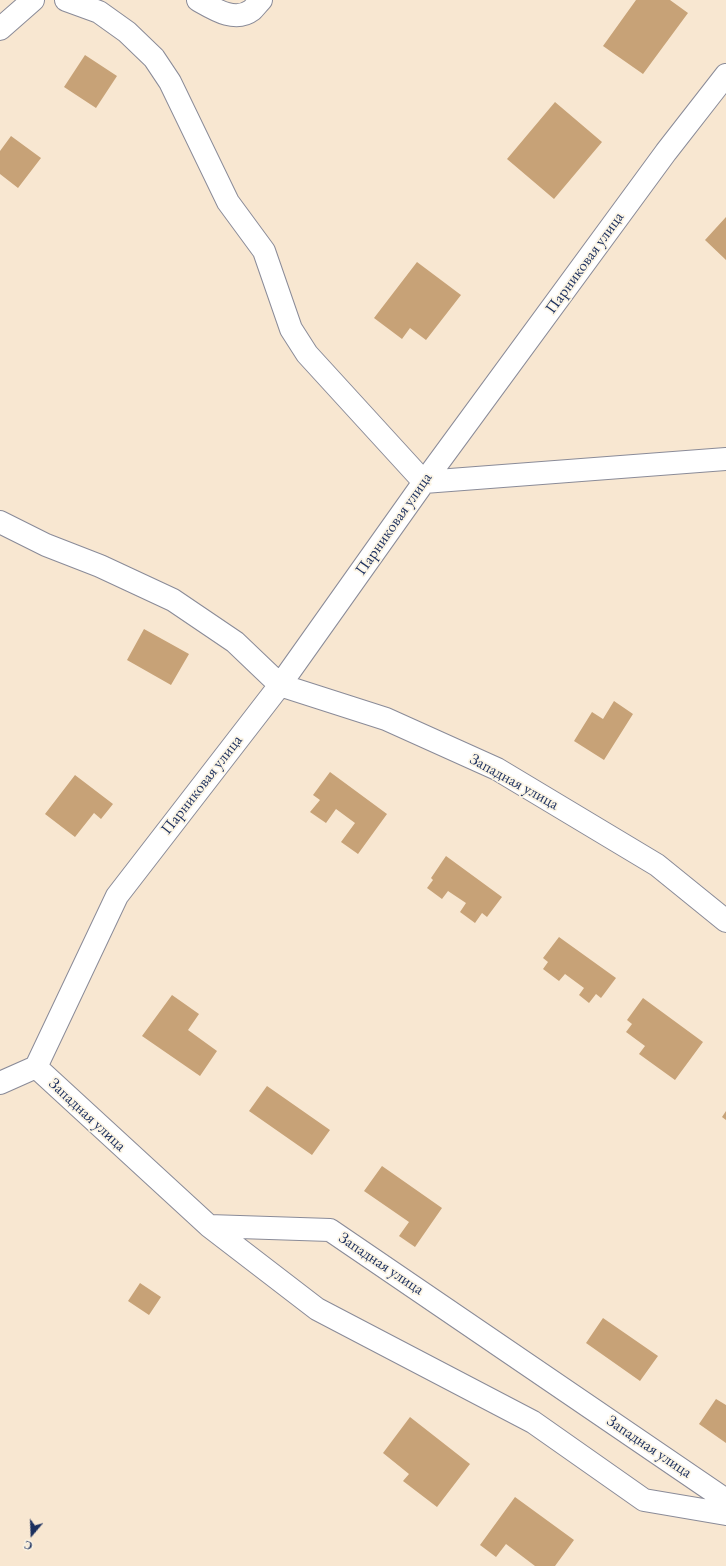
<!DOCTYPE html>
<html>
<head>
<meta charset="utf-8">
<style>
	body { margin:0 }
	#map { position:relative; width:726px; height:1566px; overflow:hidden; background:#f8e7d1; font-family:"EB Garamond",serif }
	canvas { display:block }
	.north { position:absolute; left:12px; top:1514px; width:40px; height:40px; -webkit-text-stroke:3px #fcf5e5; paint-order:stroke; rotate:199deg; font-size:11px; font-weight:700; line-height:16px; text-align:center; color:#1b2f5e }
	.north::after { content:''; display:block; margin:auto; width:14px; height:18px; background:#1b2f5e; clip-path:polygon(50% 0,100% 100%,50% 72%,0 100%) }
</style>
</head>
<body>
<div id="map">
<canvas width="726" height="1566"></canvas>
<div class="north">С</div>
</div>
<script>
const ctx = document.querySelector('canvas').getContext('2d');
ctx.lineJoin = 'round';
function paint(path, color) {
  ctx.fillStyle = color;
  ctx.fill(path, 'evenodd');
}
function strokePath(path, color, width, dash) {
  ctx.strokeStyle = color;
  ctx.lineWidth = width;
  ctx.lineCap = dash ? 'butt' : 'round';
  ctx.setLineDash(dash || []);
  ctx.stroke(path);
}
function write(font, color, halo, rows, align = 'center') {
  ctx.font = font + ' "EB Garamond",serif';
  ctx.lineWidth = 3.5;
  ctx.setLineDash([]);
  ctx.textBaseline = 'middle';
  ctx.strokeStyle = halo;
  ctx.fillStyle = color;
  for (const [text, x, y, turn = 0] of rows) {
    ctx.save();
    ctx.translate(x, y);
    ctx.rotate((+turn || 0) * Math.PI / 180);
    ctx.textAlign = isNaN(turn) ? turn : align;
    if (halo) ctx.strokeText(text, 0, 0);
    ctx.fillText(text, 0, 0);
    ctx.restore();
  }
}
paint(new Path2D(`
	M636 0H670L688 13 643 74 603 46Z
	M85 55 117 76 96 108 64 87Z
	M555 102 602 142 554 199 507 159Z
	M11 136 41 158 18 188 0 174V151Z
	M726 217V260L705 240Z
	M417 262 461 295 426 340 410 328 402 339 374 318Z
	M144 629 189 654 171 685 127 660Z
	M614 701 633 714 604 760 574 741 592 712 603 719Z
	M330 772 387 814 358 854 341 842 355 823 336 809 326 823 310 812 320 800 313 795Z
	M75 775 113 804 101 819 94 813 75 837 45 814Z
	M446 856 502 897 487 917 482 913 475 923 460 912 466 903 448 891 442 899 427 888 433 880 431 878Z
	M559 937 616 978 601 998 596 994 589 1003 579 995 584 988 565 974 559 981 543 969 548 962 543 958Z
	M172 995 199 1014 188 1030 217 1051 200 1076 142 1036Z
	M643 998 703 1042 675 1080 639 1054 645 1046 626 1032 632 1024 627 1020Z
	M267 1086 330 1130 312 1155 249 1111Z
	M726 1111V1120L722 1117Z
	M382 1166 442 1208 415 1247 399 1236 409 1222 364 1191Z
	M140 1283 161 1297 149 1315 128 1301Z
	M603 1318 658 1356 640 1381 586 1343Z
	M716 1399 726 1405V1443L699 1424Z
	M410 1417 470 1464 437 1507 403 1481 409 1474 383 1453Z
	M515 1497 574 1540 555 1566H535L506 1544 496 1557 480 1545Z`), '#c7a277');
const minor = new Path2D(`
	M66 0 99 12 127 32 154 58 170 82 228 202 264 251 291 329 307 354 424 482 726 459
	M198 0C214 9 235 23 252 10 255 7 258 3 261 0
	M0 29 33 0
	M0 522 46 545 100 566 173 600 235 642 280 685 386 719 497 769 657 865 726 921
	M36 1067 209 1226 330 1230 726 1500
	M0 1083 36 1067 117 896 280 685 424 482 666 152 726 75
	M209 1226 317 1309 533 1422 644 1500 726 1514`);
strokePath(minor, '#8a8b98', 24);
strokePath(minor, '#fff', 22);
write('16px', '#1b2f5e', '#fcf5e5', [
	["Парниковая улица",585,263,-54],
	["Парниковая улица",394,524,-55],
	["Западная улица",514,782,29],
	["Парниковая улица",202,785,-52],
	["Западная улица",87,1115,43],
	["Западная улица",381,1264,34],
	["Западная улица",649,1447,34]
]);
</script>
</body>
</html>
